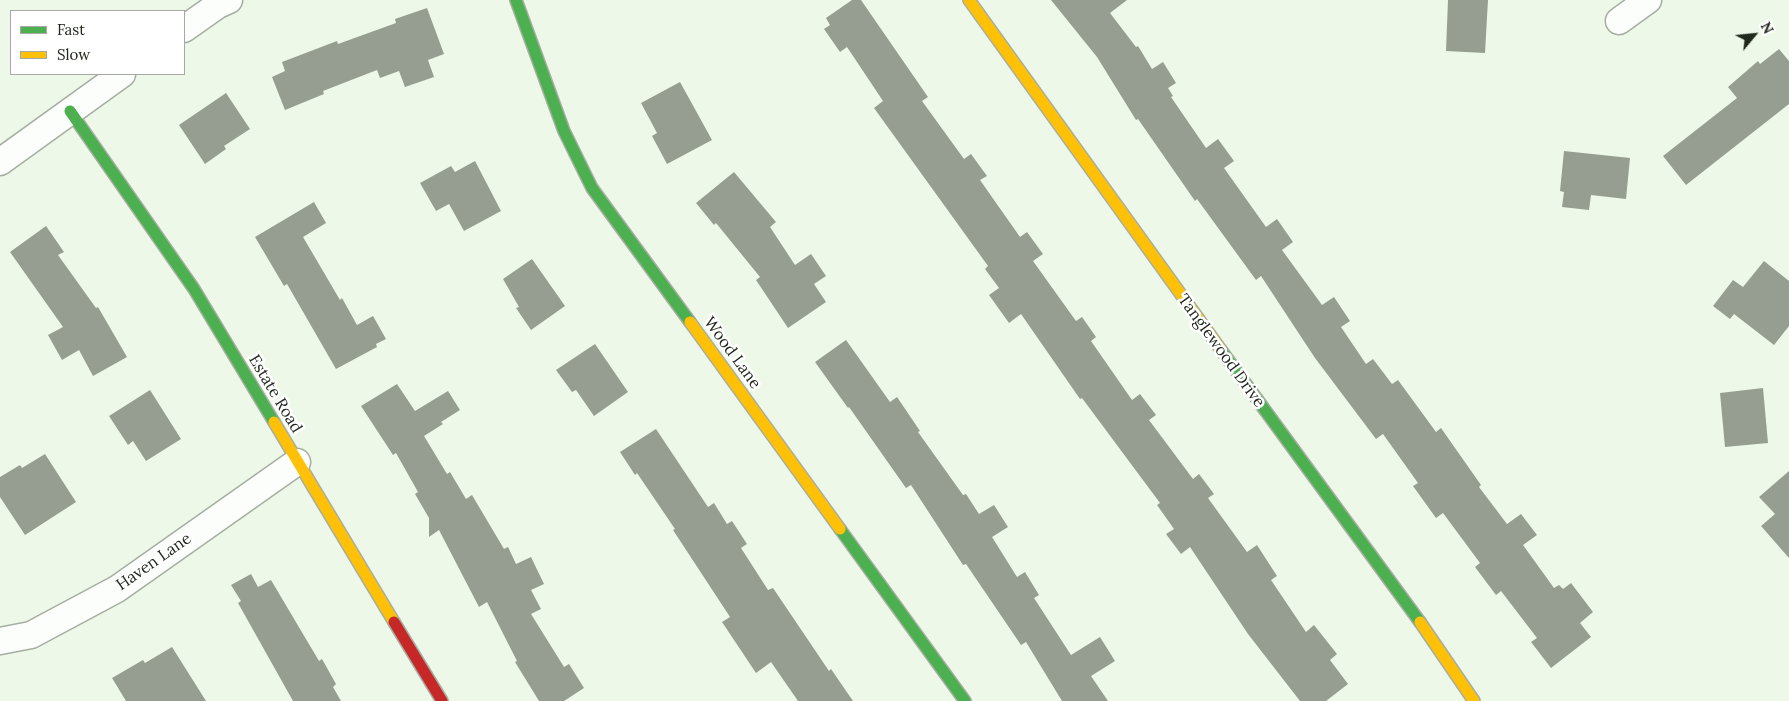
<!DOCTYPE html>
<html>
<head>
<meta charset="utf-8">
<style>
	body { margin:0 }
	#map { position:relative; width:1789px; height:701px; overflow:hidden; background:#edf8e8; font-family:Lora,serif }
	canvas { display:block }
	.legend { position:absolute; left:10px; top:10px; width:175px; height:65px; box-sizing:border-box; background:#fff; border:1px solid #a6a9a5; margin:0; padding:6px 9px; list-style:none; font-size:15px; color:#21281e }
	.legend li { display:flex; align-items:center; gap:10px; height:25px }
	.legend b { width:25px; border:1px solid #a6a9a5 }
	.north { position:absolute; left:1729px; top:10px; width:50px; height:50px; -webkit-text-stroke:4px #fff; paint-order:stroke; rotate:62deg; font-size:14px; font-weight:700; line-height:20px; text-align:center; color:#21281e }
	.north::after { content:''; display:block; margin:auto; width:18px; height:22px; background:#21281e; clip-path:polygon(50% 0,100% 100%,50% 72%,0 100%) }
</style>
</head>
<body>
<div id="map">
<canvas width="1789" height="701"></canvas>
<ul class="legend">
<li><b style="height:6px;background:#4caf50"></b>Fast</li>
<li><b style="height:6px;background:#ffc107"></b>Slow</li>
</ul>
<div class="north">N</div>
</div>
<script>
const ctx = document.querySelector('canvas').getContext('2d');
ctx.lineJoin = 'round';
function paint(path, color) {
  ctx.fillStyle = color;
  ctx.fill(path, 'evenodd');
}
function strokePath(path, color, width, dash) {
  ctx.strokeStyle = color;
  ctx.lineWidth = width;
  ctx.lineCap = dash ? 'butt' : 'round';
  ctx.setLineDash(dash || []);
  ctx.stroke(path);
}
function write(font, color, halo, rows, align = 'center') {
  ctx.font = font + ' Lora,serif';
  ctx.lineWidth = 5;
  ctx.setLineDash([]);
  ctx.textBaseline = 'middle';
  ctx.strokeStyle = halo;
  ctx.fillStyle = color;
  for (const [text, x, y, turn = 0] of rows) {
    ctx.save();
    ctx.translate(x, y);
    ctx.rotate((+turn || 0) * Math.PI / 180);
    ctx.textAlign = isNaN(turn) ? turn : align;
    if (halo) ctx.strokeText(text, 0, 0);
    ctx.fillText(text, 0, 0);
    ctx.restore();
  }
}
paint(new Path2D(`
	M852 0H861L928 97 922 101 964 159 971 154 987 176 980 180 1020 237 1027 232 1043 254 1033 261 1076 321 1082 317 1096 337 1091 341 1132 400 1140 394 1156 415 1149 420 1193 479 1199 474 1214 494 1208 498 1247 552 1257 545 1277 576 1271 580 1306 632 1314 625 1337 654 1330 660 1348 684 1326 701H1300L1248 634 1190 547 1181 554 1166 534 1174 529 1157 505 1160 503 1082 398 1080 399 1021 314 1009 323 989 295 999 288 985 269 988 266 874 108 883 101 847 47 840 52 824 29 830 25 826 18Z
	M1051 0H1127L1110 13 1136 47 1138 46 1152 69 1163 62 1176 83 1168 88 1173 96 1171 97 1206 148 1218 139 1234 161 1224 168 1266 227 1277 219 1293 242 1282 250 1322 305 1334 297 1350 321 1341 327 1366 364 1373 359 1392 384 1398 380 1436 432 1441 428 1481 485 1479 487 1507 524 1521 514 1537 535 1523 545 1554 588 1559 585 1563 589 1571 583 1593 612 1580 623 1591 637 1551 668 1531 642 1537 638 1501 591 1496 595 1475 567 1480 563 1443 513 1436 518 1413 486 1418 483 1383 434 1376 439 1315 358 1261 276 1256 280 1197 199 1195 201 1138 119 1136 120 1097 57Z
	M1448 0H1488L1485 53 1446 51Z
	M427 8 444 54 428 60 434 77 405 87 399 71 380 78 377 70 323 91 324 94 285 110 272 77 285 71 282 62 337 41 338 44 396 23 395 19Z
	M1779 49 1789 61V104L1686 185 1663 156 1737 98 1728 87 1758 61 1760 64Z
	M680 82 712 140 667 164 652 136 657 133 641 103Z
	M226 93 250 129 224 146 226 149 205 164 179 125Z
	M1564 151 1630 158 1626 199 1591 195 1589 210 1562 207 1564 192 1560 191Z
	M475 161 501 211 464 231 449 204 436 211 420 183 451 166 455 172Z
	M734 172 776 222 770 227 795 265 811 254 826 276 814 284 826 302 788 328 756 280 760 277 716 223 714 225 696 203Z
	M314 202 326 223 303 237 340 300 342 298 357 325 373 316 386 339 376 344 377 347 336 369 287 284 284 286 255 237Z
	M46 226 64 252 58 255 96 308 98 307 127 357 93 376 79 350 62 360 48 335 63 327 10 252Z
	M532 259 565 306 531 330 516 308 519 307 503 279Z
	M1764 261 1789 281V326L1774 345 1734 314 1730 319 1713 306 1733 280 1743 287Z
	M846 340 890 402 897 397 920 431 918 432 963 495 966 494 979 514 994 505 1008 527 992 537 1017 577 1025 572 1039 595 1034 598 1071 655 1100 637 1115 661 1091 676 1108 701H1062L1026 642 1021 645 966 564 963 565 911 485 906 488 849 407 848 408 815 362Z
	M595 344 628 392 594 416 576 390 572 392 556 370Z
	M397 384 415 411 448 391 460 410 441 422 443 424 424 436 447 474 450 472 466 499 472 495 504 549 508 547 516 564 531 557 544 584 531 590 541 609 531 614 564 667 569 664 584 688 564 701H539L515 662 517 661 487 602 479 607 439 530 429 537V518L415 494 418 492 396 453 393 455 361 406Z
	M1763 388 1768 443 1725 447 1720 393Z
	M150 390 181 439 146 461 133 441 128 445 109 416Z
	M656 429 708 507 714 503 727 524 732 521 747 544 741 548 768 590 773 588 829 671 831 669 853 701H798L771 662 756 673 722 622 730 617 673 530 675 529 637 473 635 475 620 452Z
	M45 454 76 502 25 535 0 497V477L20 465 22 468Z
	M1789 471V558L1761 526 1775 514 1759 497Z
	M251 574 258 587 271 580 319 661 322 659 336 684 333 687 341 701H293L238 603 241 601 231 585Z
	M172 647 206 701H126L112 678 143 660 145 663Z`), '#969e92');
const street = new Path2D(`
	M1619 21 1648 0
	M184 29 218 5 229 0
	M0 162 122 74
	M0 641 31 635 117 589 297 462`);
const fast = new Path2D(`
	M516 0 564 131 592 188 690 322
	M70 111 194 289 274 422
	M1221 350 1420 622
	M840 529 965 701`);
const slow = new Path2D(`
	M969 0 1221 350
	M690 322 840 529
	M274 422 394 622
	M1420 622 1474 701`);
const jam = new Path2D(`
	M394 622 442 701`);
strokePath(street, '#a6aea2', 29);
strokePath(fast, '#a6aea2', 14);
strokePath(slow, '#a6aea2', 14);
strokePath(jam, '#a6aea2', 14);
strokePath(street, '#fcfefc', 26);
strokePath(fast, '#4caf50', 11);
strokePath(slow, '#ffc107', 11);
strokePath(jam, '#c62828', 11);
write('16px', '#21281e', '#fff', [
	["Tanglewood Drive",1221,351,54],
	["Wood Lane",732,353,54],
	["Estate Road",275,394,59],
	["Haven Lane",154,562,-35]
]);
</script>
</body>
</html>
